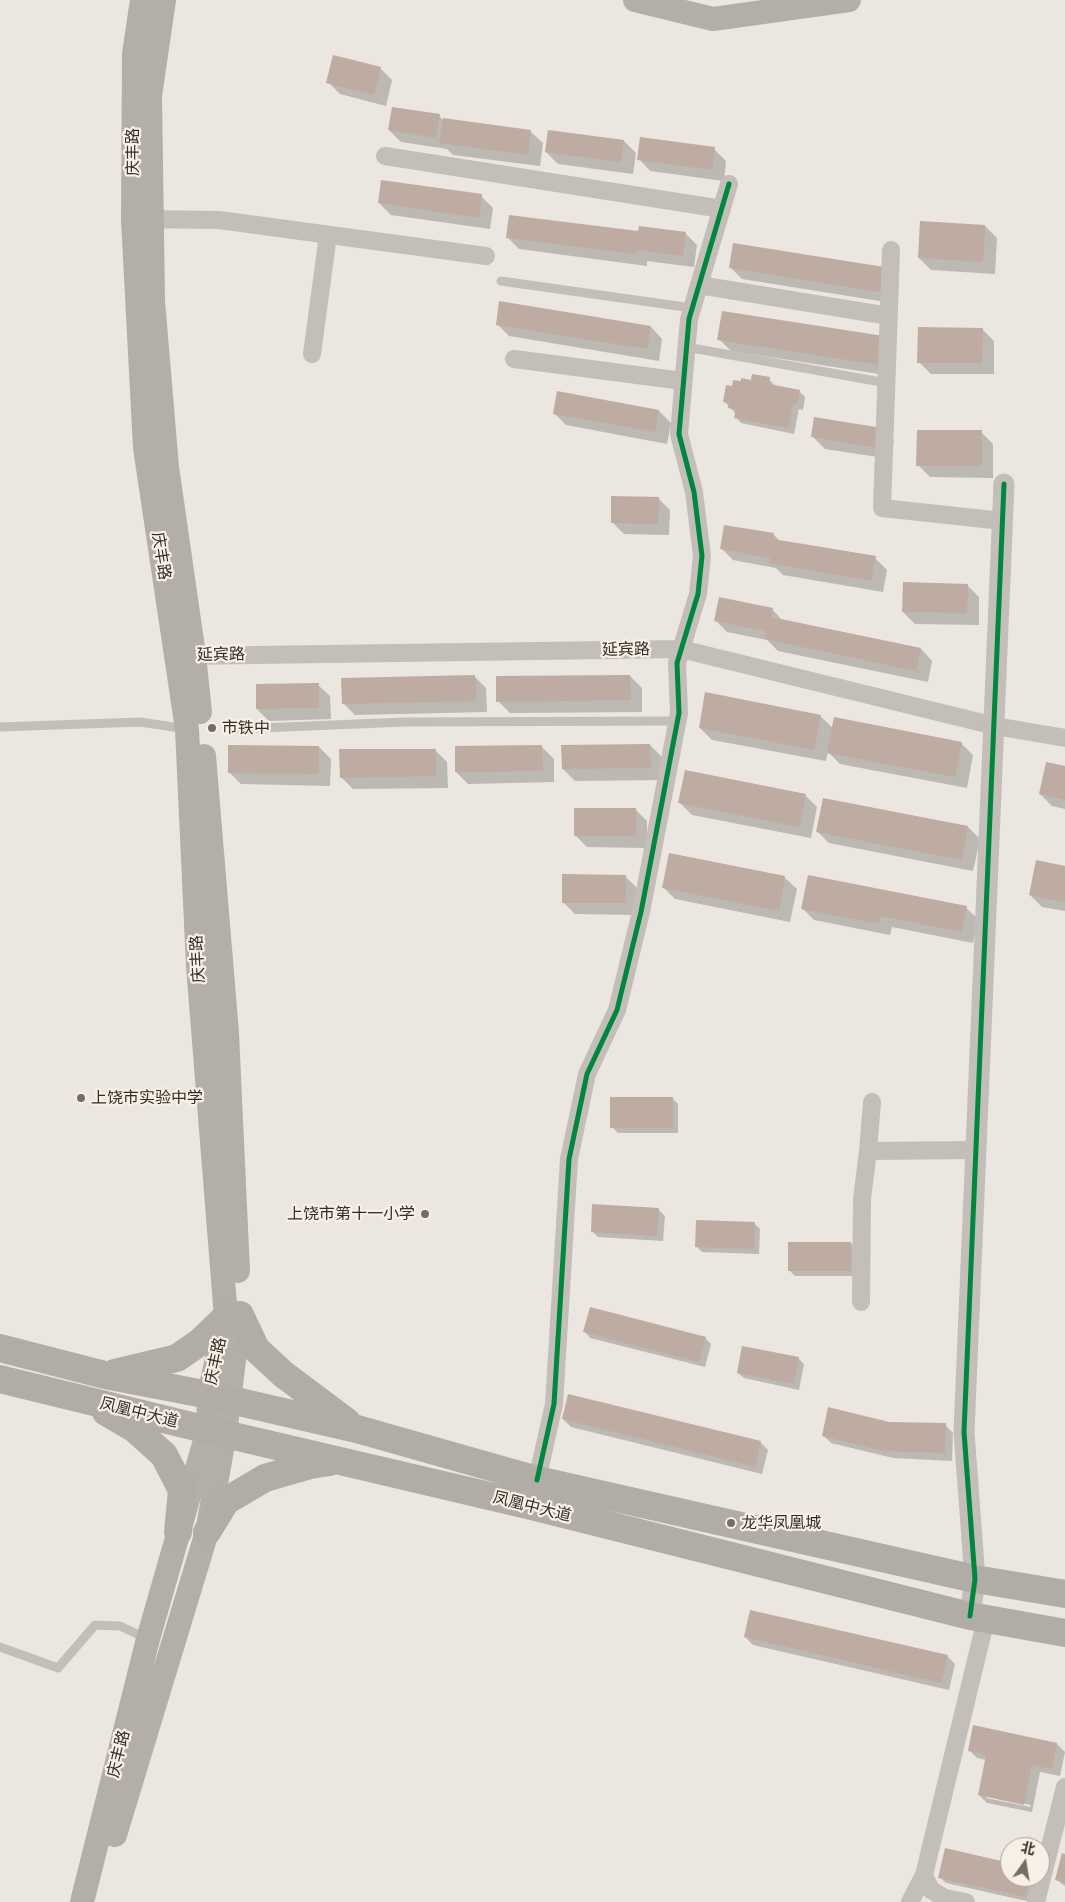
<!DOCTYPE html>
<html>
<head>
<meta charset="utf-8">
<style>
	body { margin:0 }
	#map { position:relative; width:1065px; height:1902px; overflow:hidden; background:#ebe6df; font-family:"Work Sans","Noto Sans SC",sans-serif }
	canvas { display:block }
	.north { position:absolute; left:1000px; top:1837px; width:50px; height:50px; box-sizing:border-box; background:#f8f0e6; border:1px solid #aaa29a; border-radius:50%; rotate:13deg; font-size:14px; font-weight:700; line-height:20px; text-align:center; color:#342c27 }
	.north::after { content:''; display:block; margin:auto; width:18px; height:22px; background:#746d67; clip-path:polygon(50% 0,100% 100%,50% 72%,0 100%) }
</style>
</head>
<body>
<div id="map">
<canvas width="1065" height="1902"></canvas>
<div class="north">北</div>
</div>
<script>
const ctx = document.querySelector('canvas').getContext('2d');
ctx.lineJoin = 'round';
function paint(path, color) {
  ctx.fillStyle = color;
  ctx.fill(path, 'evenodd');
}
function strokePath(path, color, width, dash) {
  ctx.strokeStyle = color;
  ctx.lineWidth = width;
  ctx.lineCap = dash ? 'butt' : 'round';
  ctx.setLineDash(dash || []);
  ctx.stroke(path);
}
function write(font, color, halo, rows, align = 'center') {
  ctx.font = font + ' "Work Sans","Noto Sans SC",sans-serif';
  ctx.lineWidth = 4.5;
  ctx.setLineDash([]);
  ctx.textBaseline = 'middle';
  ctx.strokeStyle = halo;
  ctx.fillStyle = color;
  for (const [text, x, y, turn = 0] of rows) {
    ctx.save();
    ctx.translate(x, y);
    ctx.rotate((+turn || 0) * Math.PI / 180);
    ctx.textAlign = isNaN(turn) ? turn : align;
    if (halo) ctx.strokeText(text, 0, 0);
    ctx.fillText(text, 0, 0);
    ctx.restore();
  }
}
paint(new Path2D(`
	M380 68 392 80 386 106 340 94 328 82Z
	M439 116 443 120 531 132 543 143 540 166 453 155 447 149 401 142 389 130Z
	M624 141 636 153 633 174 558 164 546 152Z
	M714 149 726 161 724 181 650 171 639 159Z
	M481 196 493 208 490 229 391 215 379 203Z
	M985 226 997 238 995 274 931 270 919 258Z
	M639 233H685L697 245 694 267 647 261V266L519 249 507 237Z
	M730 267 884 269 892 303 742 279Z
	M497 324 651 327 662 339 659 361 509 336Z
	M982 329 994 341V374H931L919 362Z
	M884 338 892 376 731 351 719 339Z
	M769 379 775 386 799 391 805 397 803 410 799 409 794 434 741 423 736 417V414L724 401 733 387 752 381Z
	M659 411 671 423 667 444 566 425 554 413Z
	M882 429 894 441 891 459 825 449 813 437Z
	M981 432 993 444V478L930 477 918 465Z
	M658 498 670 510 669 535 624 534 612 522Z
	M774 535 780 541 875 558 887 570 883 592 783 575 776 568 733 560 721 548Z
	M967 585 979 597V625L915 624 903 612Z
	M772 609 783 621 921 649 932 661 928 682 778 651 767 640 727 632 715 620Z
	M474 676 486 688 487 712 355 715 343 703Z
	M630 676 642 688V712L510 713 498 701Z
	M318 685 330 696 331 719 269 721 257 709Z
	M820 716 833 728 961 743 973 755 967 788 840 764 828 752 826 761 712 740 700 728Z
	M650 745 662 757V780L575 781 563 769Z
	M319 747 331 759 330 786 241 784 229 772Z
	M542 747 554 759V782L468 784 456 772Z
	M435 750 447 762 448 788 353 789 341 777Z
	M1065 767V809L1052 806 1040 794Z
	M805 795 817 807 811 838 692 815 680 803Z
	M635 809 647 821V848L587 847 575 835Z
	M968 827 980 839 973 871 829 843 817 831Z
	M670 855 785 878 797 889 790 922 675 899 663 887Z
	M1065 867V911L1042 907 1030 895Z
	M625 876 637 888V915L575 914 564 903Z
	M802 908H966L978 919 973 943 892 927 890 935 814 920Z
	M672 1098 678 1104V1133H618L612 1127Z
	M659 1210 665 1216 663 1241 598 1237 592 1231Z
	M754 1223 760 1229 759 1254 702 1252 696 1246Z
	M851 1243 857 1249V1276H795L789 1270Z
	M585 1332 705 1338 711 1344 705 1367 590 1338Z
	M798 1358 804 1364 799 1390 744 1378 738 1373Z
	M563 1419 760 1442 768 1450 762 1474 571 1427Z
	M889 1424 945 1425 953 1433 952 1461 893 1458 831 1443 823 1435Z
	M745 1637 947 1656 955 1664 949 1690 753 1645Z
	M974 1727 1057 1744 1065 1752 1060 1776 1040 1772 1032 1812 987 1803 979 1795 986 1760 977 1758 969 1750ZM986 1796 1031 1805 1030 1807 986 1798Z
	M1065 1856V1886L1057 1880Z
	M1010 1864V1877H1037L1031 1902 946 1883 940 1877Z`), '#0003');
paint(new Path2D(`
	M333 55 381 67 374 95 326 83Z
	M392 107 440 114 436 138 388 130Z
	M443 118 531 130 528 155 439 143Z
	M548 130 624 140 621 162 545 152Z
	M640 137 715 147 712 170 637 160Z
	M381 180 482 194 479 218 378 203Z
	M509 215 638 231 639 226 686 232 683 256 636 250 635 254 506 238Z
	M920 221 985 225 983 262 918 258Z
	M733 243 884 267 880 292 729 268Z
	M499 301 651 326 647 349 496 325Z
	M722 311 884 336 880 365 717 340Z
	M918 327 983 328 982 363H917Z
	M752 374 770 377 769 384 800 390 797 404H793L788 428 734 418 736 409 728 408 729 403 723 402 726 385 732 386 733 380 741 381V378L751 380Z
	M557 391 659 410 655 432 553 414Z
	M814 417 882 428 879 448 811 437Z
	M917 430H982V466H916Z
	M611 496 659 497 658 524 611 523Z
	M724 525 774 533 773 539 876 556 871 581 769 563 770 558 720 549Z
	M903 582 968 584 967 613 902 612Z
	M719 597 773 608 771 617 921 648 916 671 764 639 766 631 714 621Z
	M475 675 476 701 342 704 341 678Z
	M630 675 631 700 496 702V676Z
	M319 683V708L256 709V684Z
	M705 692 821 715 814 750 699 728Z
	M834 717 962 742 955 777 827 753Z
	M650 744 651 768 562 769 561 745Z
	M228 745 319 746V774L228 773Z
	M542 745 543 771 455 772V746Z
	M339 749H436V776L340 778Z
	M1046 762 1065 766V800L1039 794Z
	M685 770 806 794 799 827 678 803Z
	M823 798 968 826 962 860 816 832Z
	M574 808H636V836H574Z
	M669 853 785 876 779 911 662 888Z
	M1036 860 1065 866V902L1029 895Z
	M562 874 626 875V903H562Z
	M808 875 967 906 961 932 880 916 879 924 801 909Z
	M610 1097H673V1128H610Z
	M592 1204 659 1208 657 1236 591 1232Z
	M696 1220 755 1222 754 1249 695 1247Z
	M788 1242H851V1271H788Z
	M590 1307 706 1337 699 1362 583 1332Z
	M742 1346 799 1357 793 1384 737 1373Z
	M568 1394 761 1441 755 1467 562 1419Z
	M828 1407 889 1422 946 1423 945 1453 884 1451 822 1436Z
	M750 1610 948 1655 941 1683 744 1637Z
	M973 1725 1057 1743 1052 1769 1032 1765 1024 1805 978 1795 986 1755 968 1751Z
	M945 1848 1010 1863V1877H1030L1026 1897 938 1878Z
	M1062 1853 1065 1854V1883L1055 1880Z`), '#beaba1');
strokePath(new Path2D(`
	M501 281 692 308
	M686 347 887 383
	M0 727 140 722 187 729
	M237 729 405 722 677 721
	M0 1647 58 1668 95 1625 120 1626 148 1639`), '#c3beb8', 9);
strokePath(new Path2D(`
	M385 156 722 209
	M139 219 219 220 486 256
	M891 250 882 508 1003 521
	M699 285 889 316
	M312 354 328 235
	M514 359 683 381
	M183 656 681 649 995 726 1065 738
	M868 1151 872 1102
	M861 1302 862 1199 868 1151 977 1150
	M537 1480 554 1404 569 1159 587 1074 617 1010 641 912 679 713 677 663 698 594 702 556 694 492 679 434 689 319 729 184
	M924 1875 931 1890 945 1898 966 1902
	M910 1902 924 1875 986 1619
	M1036 1902 1065 1787`), '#c3beb8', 18);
strokePath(new Path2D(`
	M970 1616 975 1579 964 1432 1004 484`), '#c3beb8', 21);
strokePath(new Path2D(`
	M164 0 150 96 153 301 167 467 194 655 200 712
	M635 0 713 19 849 0
	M204 756 227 1033 238 1271
	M115 1835 207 1532 225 1434 239 1319
	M82 1902 148 1639 208 1430 209 1395 226 1317 198 966 187 729 145 448 133 220 134 54 142 0`), '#b4aea9', 24);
strokePath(new Path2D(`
	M240 1315 256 1349 283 1374 347 1422
	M0 1348 105 1375 209 1395 357 1429 537 1480 975 1579 1065 1594
	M114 1373 177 1358 200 1342 226 1317
	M0 1379 208 1430 532 1506 970 1616 1065 1633
	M106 1412 135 1429 164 1455 182 1490 178 1532
	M207 1532 226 1501 265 1478 310 1465 330 1462`), '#b2aca7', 28);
strokePath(new Path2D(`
	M537 1480 554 1404 569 1159 587 1074 617 1010 641 912 679 713 677 663 698 594 702 556 694 492 679 434 689 319 729 184
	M970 1616 975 1579 964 1432 1004 484`), '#00873e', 5);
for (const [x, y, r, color] of [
	[212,728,5,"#746d67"],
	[81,1098,5,"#746d67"],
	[425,1214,5,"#746d67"],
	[731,1523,5,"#746d67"]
]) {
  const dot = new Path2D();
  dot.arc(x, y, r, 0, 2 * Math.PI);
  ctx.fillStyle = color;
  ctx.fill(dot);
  strokePath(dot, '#f8f0e6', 2);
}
write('16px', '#342c27', '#f8f0e6', [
	["庆丰路",133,152,-90],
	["庆丰路",161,556,81],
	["延宾路",626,650,-1],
	["延宾路",221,655,-1],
	["庆丰路",198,959,-93],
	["庆丰路",216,1361,-78],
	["凤凰中大道",139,1413,14],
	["凤凰中大道",532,1507,14],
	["庆丰路",119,1754,-76]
]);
write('16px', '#342c27', '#f8f0e6', [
	["市铁中",222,728],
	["上饶市实验中学",91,1098],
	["上饶市第十一小学",415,1214,"right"],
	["龙华凤凰城",741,1523]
], 'left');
</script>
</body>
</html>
